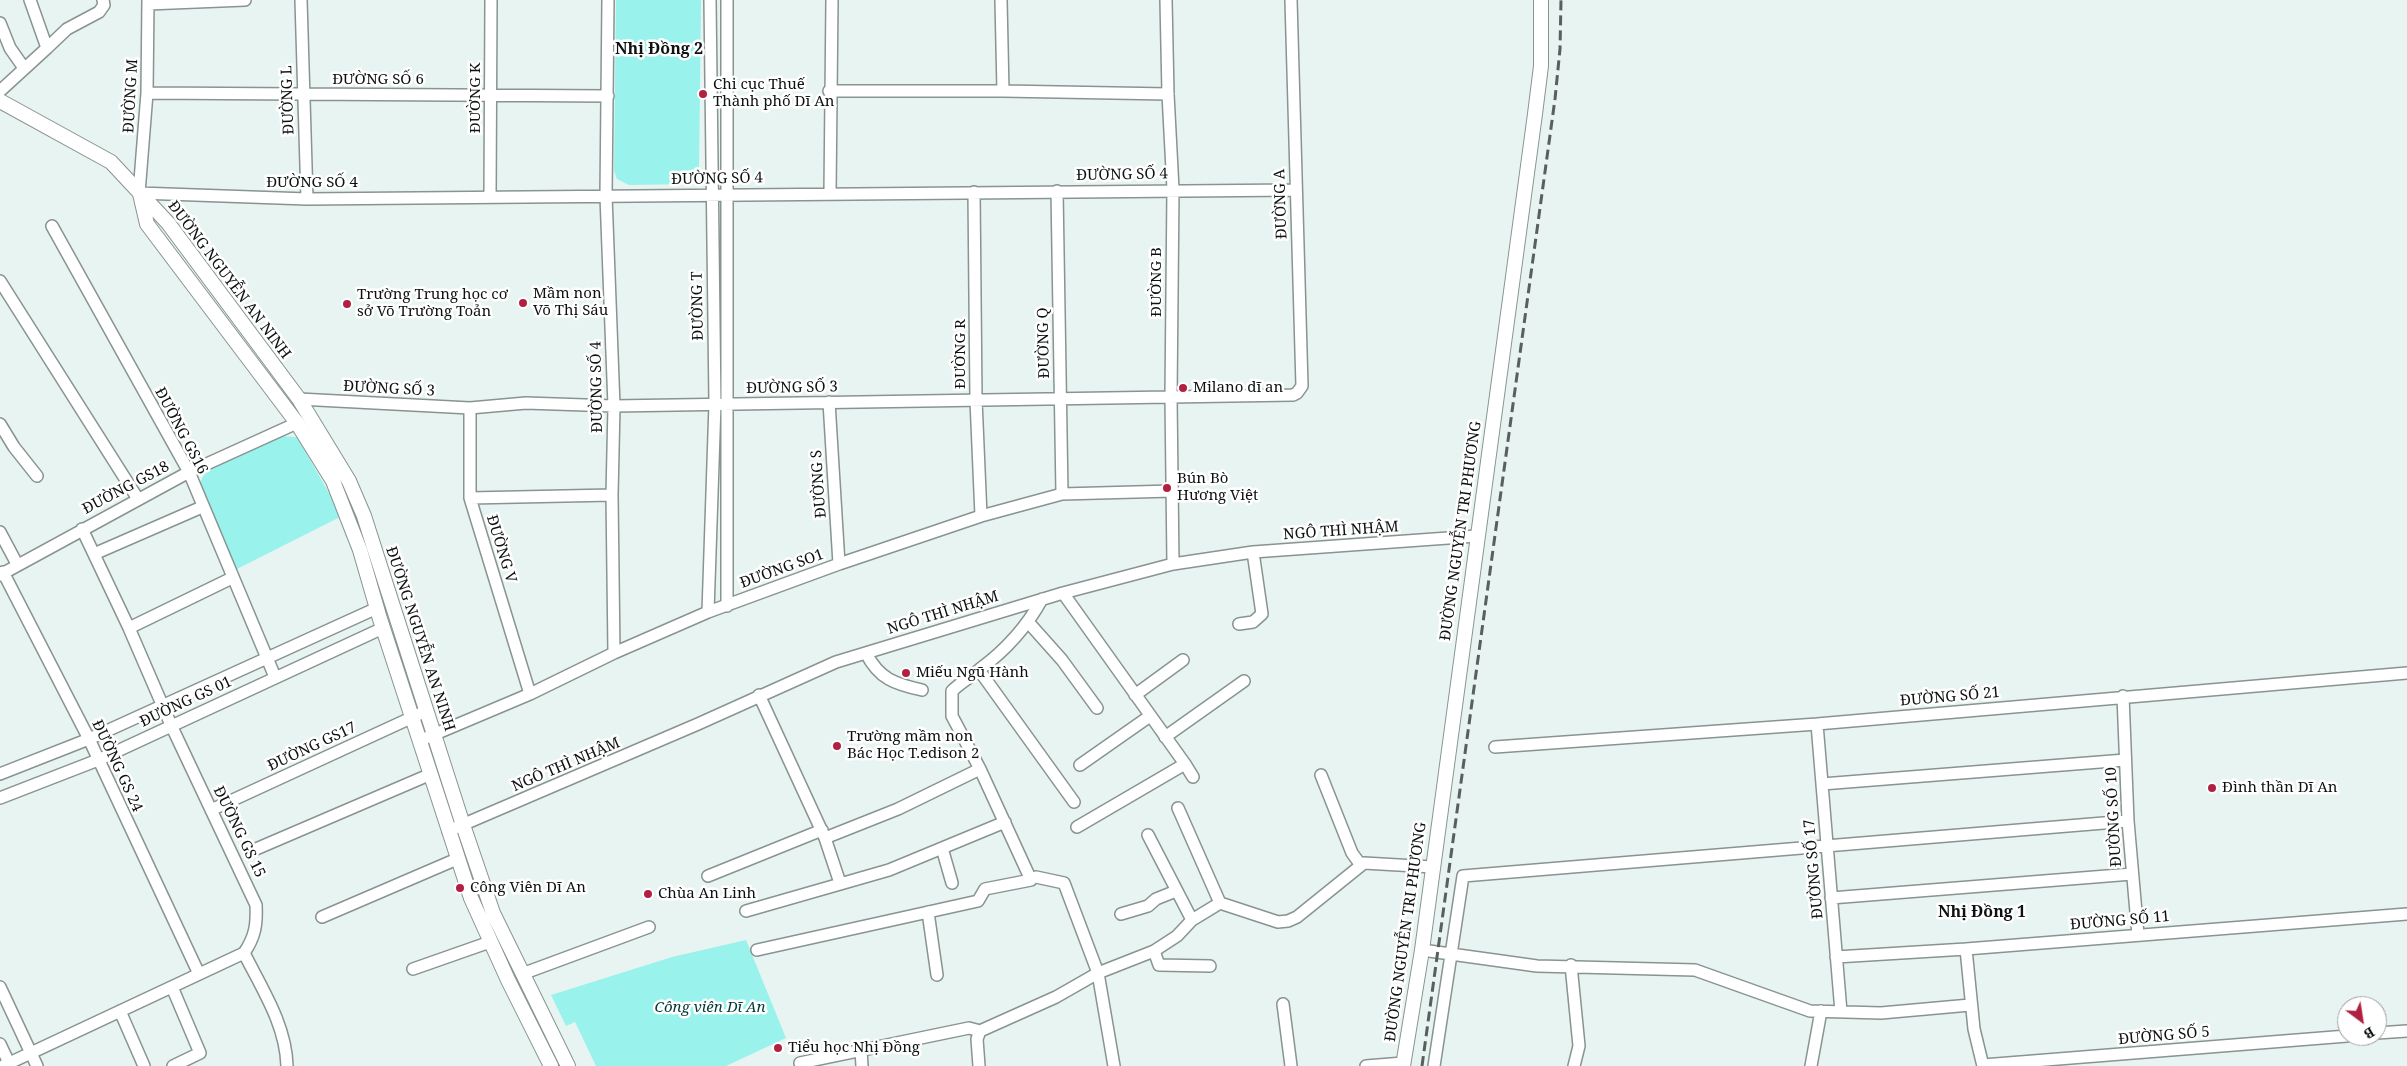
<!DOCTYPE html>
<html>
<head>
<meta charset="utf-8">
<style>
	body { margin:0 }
	#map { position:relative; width:2407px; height:1066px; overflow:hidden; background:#e8f4f2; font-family:"Noto Serif",serif }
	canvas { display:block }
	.north { position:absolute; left:2337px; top:996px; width:50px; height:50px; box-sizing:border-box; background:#fff; border:1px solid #9ea09f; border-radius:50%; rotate:149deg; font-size:14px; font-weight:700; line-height:20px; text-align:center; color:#0d1110 }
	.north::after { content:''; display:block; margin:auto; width:18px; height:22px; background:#b22041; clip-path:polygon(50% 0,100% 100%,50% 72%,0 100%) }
</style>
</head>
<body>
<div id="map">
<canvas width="2407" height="1066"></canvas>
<div class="north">B</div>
</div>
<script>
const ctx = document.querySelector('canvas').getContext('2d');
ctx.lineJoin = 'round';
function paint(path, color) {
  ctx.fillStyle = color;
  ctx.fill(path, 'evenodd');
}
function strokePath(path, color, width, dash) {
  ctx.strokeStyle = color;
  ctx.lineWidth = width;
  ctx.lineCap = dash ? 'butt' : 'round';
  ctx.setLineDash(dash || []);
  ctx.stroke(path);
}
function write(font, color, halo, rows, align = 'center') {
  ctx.font = font + ' "Noto Serif",serif';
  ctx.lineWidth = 5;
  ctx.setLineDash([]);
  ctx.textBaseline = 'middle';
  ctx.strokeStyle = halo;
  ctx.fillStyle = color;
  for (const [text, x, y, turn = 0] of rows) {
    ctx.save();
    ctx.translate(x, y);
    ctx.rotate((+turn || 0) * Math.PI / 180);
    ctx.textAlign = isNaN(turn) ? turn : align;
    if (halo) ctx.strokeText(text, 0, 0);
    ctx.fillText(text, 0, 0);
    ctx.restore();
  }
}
paint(new Path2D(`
	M616 0H701L699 171 690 184 629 185 617 179 614 171Z
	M278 436 297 437 342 516 235 570 198 487 207 468Z
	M746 940 786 1038 726 1066H596L575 1022 566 1026 551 995 672 957Z`), '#99f2eb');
const minor = new Path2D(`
	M148 0 147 93 139 193 307 199 1295 190
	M301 0 307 199
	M608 0 606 196 614 406 612 495 614 653
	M727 0V606
	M1001 0 1003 91
	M1166 0 1168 94 1173 189 1171 397 1173 564
	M148 4 245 0
	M0 23 10 48 24 68
	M47 48 67 29 99 12 104 5 103 0
	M0 91 47 48 30 0
	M829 91H1003L1168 94
	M147 93 608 96
	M1057 191 1062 494
	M974 192 976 400 981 516
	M830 193 832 0
	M490 197 491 0
	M52 226 189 472 275 677
	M0 281 138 499
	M299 399 470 408 526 403 614 406 1293 395 1297 393 1302 386 1291 0
	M829 402 839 564
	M470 408V498L530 694
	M0 424 14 447 37 476
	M470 498 612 495
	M82 529 129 628 171 725 256 905C257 925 255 937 244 953
	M0 532 17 564
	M94 554 202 507
	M3 572 89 739 199 974
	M0 575 189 472 297 423
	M1063 593 1185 764 1077 827
	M708 612 715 404 710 0
	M1029 623 1062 660 1097 708
	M1239 624 1253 622 1262 614 1253 552
	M129 628 232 578
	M866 653C879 679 895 684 922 690
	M979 670 1074 802
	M759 695 825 838 840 883
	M1135 695 1183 660
	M2123 696 2128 821 2138 935
	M1817 724 1841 1012
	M1165 737 1244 681
	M421 740 530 694 614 653 708 612 839 564 981 516 1062 494 1172 491
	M1495 747 1817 724 2407 673
	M1185 764 1193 777
	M1080 765 1150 716
	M0 774 89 739 377 608
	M1321 775 1352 853 1360 864
	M1822 784 2125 760
	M0 798 98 760 383 628
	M1178 808 1220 903
	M211 810 426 711
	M448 831 698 724 836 662 1063 593 1173 564 1253 552 1476 536
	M1148 835 1192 920
	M825 838 898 809 980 769
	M942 848 952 883
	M256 849 431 774
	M708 876 822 830
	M1036 877 1064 883 1098 973 1114 1066
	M1831 898 2132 874
	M746 911 889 870 1005 822
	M928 912 937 975
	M1121 914 1148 906 1156 899 1176 891
	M322 917 457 859
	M1966 949 1974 1029 1983 1066
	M757 950 978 901 985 889 1031 880 980 769 952 716V691C961 682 971 677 980 669 1006 650 1026 628 1042 599
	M1422 950 1537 966 1695 970 1810 1011 1881 1013 1970 1005
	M1154 951 1159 965 1210 966
	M244 953C262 989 286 1025 287 1066
	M1836 957 1966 949 2407 914
	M1571 965 1579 1046 1574 1066
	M413 969 490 942
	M522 974 649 927
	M0 987 37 1066
	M172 987 200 1053 173 1066
	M1283 1004 1291 1066
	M120 1011 144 1066
	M2377 1033 2407 1031
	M0 1044 9 1063
	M861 1050 862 1066
	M800 1063 969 1028 980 1031
	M1983 1065 2347 1036
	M3 1066 244 953
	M979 1066 977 1039 980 1031 1056 997 1098 973 1154 951 1177 936 1192 920 1220 903 1278 922 1288 921 1297 917 1364 863 1433 867
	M1366 1066 1403 1063
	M1434 1066 1463 876 2128 821
	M1811 1066 1821 1011`);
const major = new Path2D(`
	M0 101 111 162 168 223 299 399 349 481 364 516 463 825 493 913 568 1066
	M140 194 147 224 297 423 333 481 360 550 380 619 471 898 508 980 551 1066
	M1403 1066 1422 950 1535 114 1541 66V0`);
strokePath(minor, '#889392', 14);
strokePath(major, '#889392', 16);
strokePath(minor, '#fff', 11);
strokePath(major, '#fff', 14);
strokePath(new Path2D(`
	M1422 1066 1555 99 1560 49 1561 0`), '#585f5d', 3, [10, 5]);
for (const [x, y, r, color] of [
	[703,94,5,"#b22041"],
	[523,303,5,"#b22041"],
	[347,304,5,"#b22041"],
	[1183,388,5,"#b22041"],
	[1167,488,5,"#b22041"],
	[906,673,5,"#b22041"],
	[837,746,5,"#b22041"],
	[2212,788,5,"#b22041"],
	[460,888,5,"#b22041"],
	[648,894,5,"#b22041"],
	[778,1048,5,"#b22041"]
]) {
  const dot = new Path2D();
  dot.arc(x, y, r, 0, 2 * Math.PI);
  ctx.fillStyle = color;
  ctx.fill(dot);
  strokePath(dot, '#fff', 2);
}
write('15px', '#0d1110', '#fff', [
	["ĐƯỜNG SỐ 6",378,80],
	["ĐƯỜNG M",131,96,-87],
	["ĐƯỜNG K",476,98,-90],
	["ĐƯỜNG L",288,100,-92],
	["ĐƯỜNG SỐ 4",1122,175,-1],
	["ĐƯỜNG SỐ 4",717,179,-1],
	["ĐƯỜNG SỐ 4",312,183],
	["ĐƯỜNG A",1281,204,-92],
	["ĐƯỜNG NGUYỄN AN NINH",229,280,53],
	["ĐƯỜNG B",1157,282,-90],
	["ĐƯỜNG T",698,306,-91],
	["ĐƯỜNG Q",1044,343,-91],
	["ĐƯỜNG R",961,354,-90],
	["ĐƯỜNG SỐ 4",597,387,-91],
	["ĐƯỜNG SỐ 3",792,388,-1],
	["ĐƯỜNG SỐ 3",389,389,3],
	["ĐƯỜNG GS16",181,431,62],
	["ĐƯỜNG S",819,484,-94],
	["ĐƯỜNG GS18",126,488,-28],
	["NGÔ THÌ NHẬM",1341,531,-4],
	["ĐƯỜNG NGUYỄN TRI PHƯƠNG",1461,531,-82],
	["ĐƯỜNG V",501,549,73],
	["ĐƯỜNG SO1",782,569,-20],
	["NGÔ THÌ NHẬM",943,613,-17],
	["ĐƯỜNG NGUYỄN AN NINH",420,639,72],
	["ĐƯỜNG SỐ 21",1950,697,-5],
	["ĐƯỜNG GS 01",186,702,-25],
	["ĐƯỜNG GS17",312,747,-25],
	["NGÔ THÌ NHẬM",566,765,-23],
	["ĐƯỜNG GS 24",117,766,65],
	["ĐƯỜNG SỐ 10",2114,817,-93],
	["ĐƯỜNG GS 15",239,832,64],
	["ĐƯỜNG SỐ 17",1814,869,-95],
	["ĐƯỜNG SỐ 11",2120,921,-5],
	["ĐƯỜNG NGUYỄN TRI PHƯƠNG",1406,932,-82],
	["ĐƯỜNG SỐ 5",2164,1036,-5]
]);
write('15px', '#0d1110', '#fff', [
	["Chi cục Thuế",713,85],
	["Thành phố Dĩ An",713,102],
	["Mầm non",533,294],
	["Võ Thị Sáu",533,311],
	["Trường Trung học cơ",357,295],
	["sở Võ Trường Toản",357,312],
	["Milano dĩ an",1193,388],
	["Bún Bò",1177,479],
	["Hương Việt",1177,496],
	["Miếu Ngũ Hành",916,673],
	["Trường mầm non",847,737],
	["Bác Học T.edison 2",847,754],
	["Đình thần Dĩ An",2222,788],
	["Công Viên Dĩ An",470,888],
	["Chùa An Linh",658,894],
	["Tiểu học Nhị Đồng",788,1048]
], 'left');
write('italic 15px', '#013633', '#fff', [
	["Công viên Dĩ An",710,1008]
]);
write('bold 16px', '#0d1110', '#fff', [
	["Nhị Đồng 2",659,49],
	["Nhị Đồng 1",1982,912]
]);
</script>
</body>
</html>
